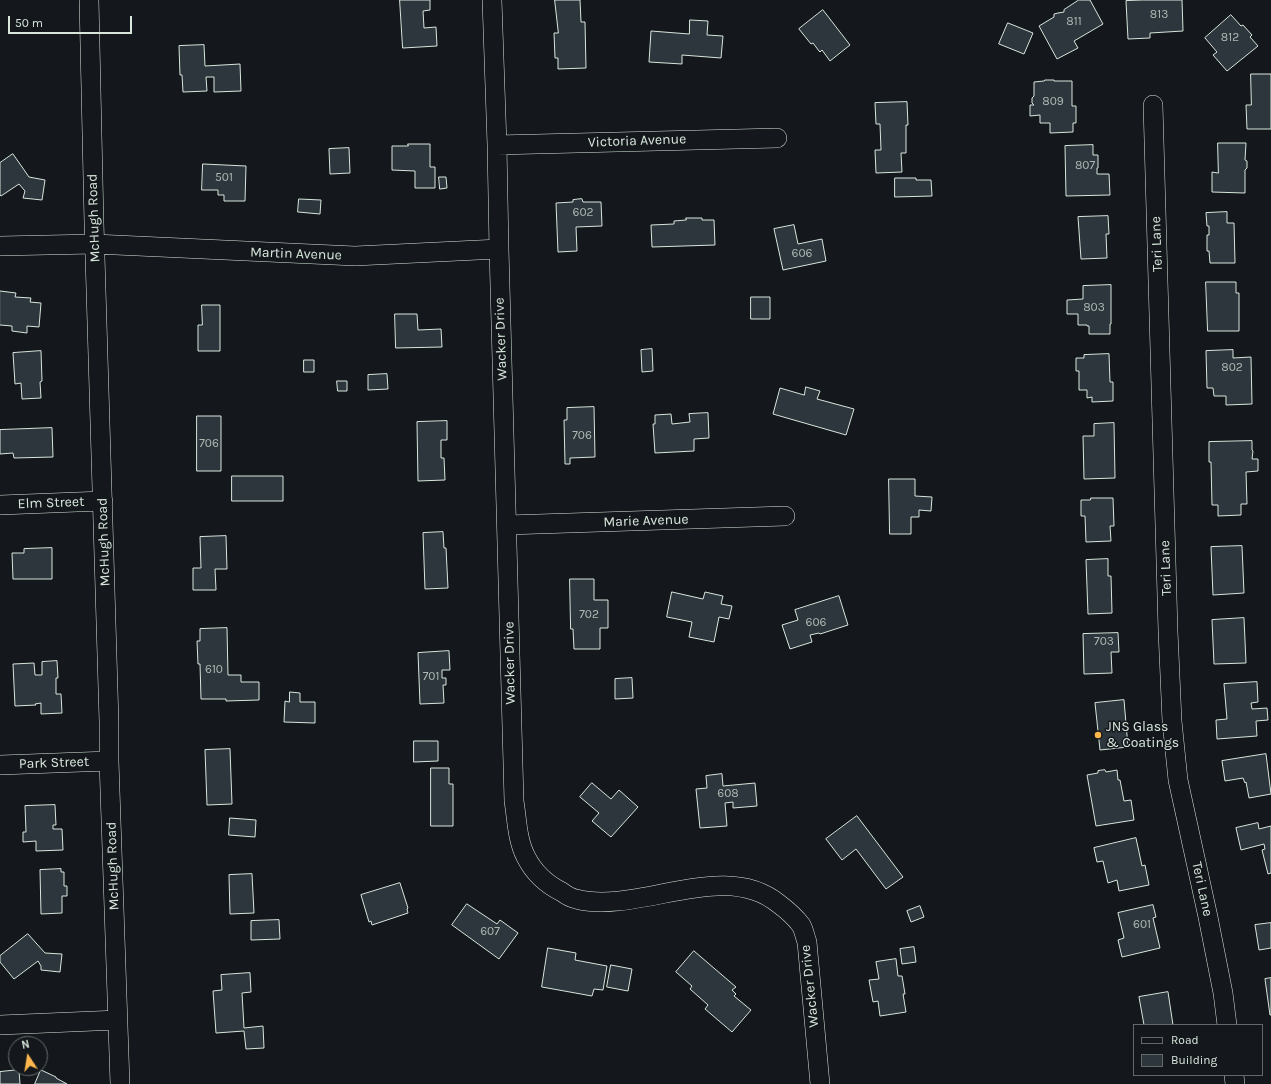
<!DOCTYPE html>
<html>
<head>
<meta charset="utf-8">
<style>
	body { margin:0 }
	#map { position:relative; width:1271px; height:1084px; overflow:hidden; background:#14181c; font-family:Karla,sans-serif }
	canvas { display:block }
	.legend { position:absolute; left:1133px; top:1024px; width:130px; height:52px; box-sizing:border-box; background:#14181c; border:1px solid #626a69; margin:0; padding:5px 7px; list-style:none; font-size:12px; color:#d8e6dc }
	.legend li { display:flex; align-items:center; gap:8px; height:20px }
	.legend b { width:20px; border:1px solid #626a69 }
	.north { position:absolute; left:8px; top:1036px; width:40px; height:40px; box-sizing:border-box; background:#14181c; border:1px solid #626a69; border-radius:50%; rotate:348deg; font-size:11px; font-weight:700; line-height:16px; text-align:center; color:#d8e6dc }
	.north::after { content:''; display:block; margin:auto; width:14px; height:18px; background:#ffb74d; clip-path:polygon(50% 0,100% 100%,50% 72%,0 100%) }
	.scale { position:absolute; left:8px; top:16px; width:124px; height:18px; box-sizing:border-box; border:2px solid #d8e6dc; border-top:0; padding-left:5px; font-size:12px; line-height:14px; white-space:nowrap; color:#d8e6dc; -webkit-text-stroke:3px #14181c; paint-order:stroke }
</style>
</head>
<body>
<div id="map">
<canvas width="1271" height="1084"></canvas>
<ul class="legend">
<li><b style="height:5px;background:#14181c"></b>Road</li>
<li><b style="height:11px;background:#2c363c"></b>Building</li>
</ul>
<div class="north">N</div>
<div class="scale">50 m</div>
</div>
<script>
const ctx = document.querySelector('canvas').getContext('2d');
ctx.lineJoin = 'round';
function paint(path, color) {
  ctx.fillStyle = color;
  ctx.fill(path, 'evenodd');
}
function strokePath(path, color, width, dash) {
  ctx.strokeStyle = color;
  ctx.lineWidth = width;
  ctx.lineCap = dash ? 'butt' : 'round';
  ctx.setLineDash(dash || []);
  ctx.stroke(path);
}
function write(font, color, halo, rows, align = 'center') {
  ctx.font = font + ' Karla,sans-serif';
  ctx.lineWidth = 3;
  ctx.setLineDash([]);
  ctx.textBaseline = 'middle';
  ctx.strokeStyle = halo;
  ctx.fillStyle = color;
  for (const [text, x, y, turn = 0] of rows) {
    ctx.save();
    ctx.translate(x, y);
    ctx.rotate((+turn || 0) * Math.PI / 180);
    ctx.textAlign = isNaN(turn) ? turn : align;
    if (halo) ctx.strokeText(text, 0, 0);
    ctx.fillText(text, 0, 0);
    ctx.restore();
  }
}
const building = new Path2D(`
	M400 0H430V10L423 11 424 28 436 27 437 46 403 48Z
	M555 0H580L581 22H585L586 68 558 69V58H555L554 33H558Z
	M1079 0H1090L1103 24 1074 41 1078 48 1057 59 1039 26 1054 17V14L1058 13 1064 12V10Z
	M1143 0H1182L1183 31 1150 33V38L1128 39 1126 1Z
	M823 10 850 45 830 61 822 50 820 52 819 51 813 43 811 44 799 29Z
	M1231 15 1241 26 1243 25 1252 35 1250 37 1258 46 1227 71 1213 55 1217 52 1205 38Z
	M690 20 708 21 707 35 723 36 721 58 682 55V64L649 62 651 31 689 34Z
	M1008 23 1033 33 1024 54 999 44Z
	M204 45 205 66 240 64 241 91 214 92V77H206L207 91 183 92 182 75H180L179 46Z
	M1251 74H1271V129H1247L1246 105H1251Z
	M1045 80H1054V81H1072V106H1076V123H1073V132L1050 133V123H1040V115L1030 116V105H1034L1032 103V98L1034 96V82L1044 81Z
	M907 102 908 125H906V153H901L902 172 876 173 875 150H881L880 124H876L875 103Z
	M1218 143H1246L1245 160 1247 161V168L1245 170V193L1212 192V172L1218 173Z
	M408 144H430V167H435V188H415V171L392 170V146H408Z
	M1093 145V155H1098V168H1097V174H1109L1110 195 1066 196 1065 146Z
	M349 148 350 173 330 174 329 149Z
	M13 154 29 177 45 180 42 200 23 198 25 191 19 184 1 196 0 195V163Z
	M203 164 246 166 245 201H224V195H218V190H202Z
	M439 177H446L447 188 440 189Z
	M895 178H916V180H931L932 196 895 197Z
	M299 199 321 200 320 214 298 212Z
	M582 199 583 202H601L602 226 576 227 577 251 558 252 556 203 573 202V200Z
	M1227 212V223H1234L1235 263H1210L1209 251H1207V235H1209V226H1207L1206 213Z
	M1108 216 1109 234H1106L1107 258 1081 259 1078 217Z
	M686 218H702V220H714L715 245 652 247 651 225 674 224V221L686 220Z
	M794 225 798 244 822 239 826 261 783 270 774 229Z
	M1206 282H1236V293H1239V331H1208Z
	M1111 285V324H1110V334H1089V326H1087V325H1078V314H1067V300L1083 299V286Z
	M0 291 16 293 15 297 31 298 30 302 41 303 39 327 27 326V333L12 331V326L0 325Z
	M751 297H770V319H751Z
	M202 305H220V351H198V325H202Z
	M395 314H417L418 330 441 329 442 347 396 348Z
	M652 349 653 371 642 372 641 350Z
	M1233 350V358L1251 357 1252 404 1226 405V396H1214L1213 388H1207L1206 351Z
	M41 351 42 381 40 382 41 398 22 399 21 383 15 384 13 353Z
	M1109 354 1110 382H1113V401L1092 402V397L1087 398V390H1079V371H1076V358H1084V355Z
	M304 360H314V372H304Z
	M387 374 388 389 368 390V375Z
	M337 381H347V391H338Z
	M806 387 820 391 817 399 854 409 846 435 773 414 780 388 804 395Z
	M594 407 595 457 570 458V464H565L564 420H567V408Z
	M708 413 709 438 694 439V451L655 453 653 424H655V415L671 414 672 424 690 422 689 414Z
	M197 416H221V471H197Z
	M447 421V440H441V458H444L445 480 418 481 417 422Z
	M1114 423 1115 478 1084 479 1083 436H1094V424Z
	M52 428 53 457 14 458 13 453 0 454V430Z
	M1252 441V450L1253 451 1252 459H1258V471L1246 472 1247 504H1241V515L1218 516V505H1212L1211 462H1209V442Z
	M232 476H283V501H232Z
	M889 479H915V496L932 497 931 511 919 510V517H911V534H890Z
	M1091 498H1113L1114 526H1110L1111 541 1086 542 1085 516H1081V500H1090Z
	M443 532 444 548H446L448 588 425 589 423 533Z
	M226 536 227 569H215L216 590H193V568H201L200 537Z
	M1242 546 1244 593 1213 595 1211 547Z
	M52 548V579H13L12 553H24V549Z
	M1108 559V576H1111L1112 613 1088 614 1086 560Z
	M570 579H594V600H608V628H600V649H574L573 629H571Z
	M672 592 703 599 705 592 723 596 721 604 732 606 729 619 719 617 714 642 689 637 692 622 667 617Z
	M839 596 848 625 820 634 819 633 810 635 812 642 790 649 782 625 798 620 795 610Z
	M1244 618 1246 663 1214 664 1212 620Z
	M227 628 228 675H241V682H259V700L226 701V699H201L200 664H198L197 641H200V629Z
	M1118 633 1119 652H1111L1112 673 1084 674 1083 634Z
	M449 651 450 670H442V678H446V685H443L444 703 420 704 418 653Z
	M57 661 58 678H56V694H61L62 713 41 714V703L35 704 36 705 15 706 13 664 34 663 35 675H42V662Z
	M632 678 633 698 615 699V679Z
	M1257 682 1258 702 1251 703 1252 709 1267 708 1268 720 1256 721 1257 736 1217 739 1216 720 1227 719 1224 684Z
	M290 692 300 693V702H315V723L284 722 285 701 289 702Z
	M1124 700 1128 747 1100 750 1095 703Z
	M414 741H438V761L414 762Z
	M230 749 232 804 207 805 205 750Z
	M1266 754 1271 794 1249 798 1246 782 1245 783 1243 778 1225 781 1222 761Z
	M431 768H449V784H453V826H431Z
	M1105 770 1106 772 1117 770 1118 780H1120L1124 801 1131 800 1134 820 1096 826 1087 775 1098 773V771Z
	M722 774 723 786 755 783 757 806 733 808V802L725 803 727 826 700 828 696 789 707 788 706 776Z
	M592 783 611 799 619 790 638 807 611 837 592 821 599 813 580 797Z
	M55 805 56 825H53V829H62L63 850 36 851V841L23 842V832H26L25 806Z
	M857 816 903 877 886 889 856 849 842 860 826 839Z
	M230 818 256 820 255 837 229 835Z
	M1258 823 1259 829 1271 826V873L1268 874 1262 850 1265 849 1264 844 1241 850 1236 828Z
	M1136 838 1142 866 1145 865 1149 885 1119 891 1117 880 1108 883 1103 861 1097 862 1094 848Z
	M61 869V872H64V886H67V896H62V913L41 914 40 870Z
	M252 874 254 913 230 914 229 875Z
	M400 883 408 908 407 909 408 913 372 925 371 921 369 922 361 895Z
	M467 904 497 924 500 920 518 933 499 959 452 925Z
	M1153 905 1156 917 1153 918 1160 948 1122 957 1118 940 1124 938 1118 913Z
	M920 906 924 917 911 922 907 911Z
	M279 920 280 939 251 940V921Z
	M1271 923V948L1259 950 1255 925Z
	M28 934 45 953 62 954 60 972 41 970V966L38 961 14 979 0 962V956Z
	M914 947 916 962 902 964 900 949Z
	M548 948 576 953 575 960 607 966 603 990 594 989 592 996 542 987Z
	M694 951 736 987 732 990 736 994 734 996 751 1010 732 1032 705 1009 708 1005 690 989 692 986 676 972Z
	M896 959 898 976H902L905 994H903L906 1012 880 1016 878 1001 873 1002 869 980 879 979 876 962Z
	M611 965 632 969 628 991 607 987Z
	M250 973 251 992 242 993 244 1028 263 1026 264 1048 246 1049 244 1031 216 1033 213 991 222 990 221 975Z
	M1271 978V1015H1270L1265 979Z
	M1168 992 1173 1025H1144L1139 997Z
	M19 1070 20 1084H0V1072Z
	M41 1070 56 1077V1078L67 1084H35Z`);
paint(building, '#2c363c');
strokePath(building, '#d8e6dc', 1);
const minor = new Path2D(`
	M89 0 94 223 109 722V761L120 1084
	M492 0 497 145 499 249 514 801C517 819 517 840 526 857 534 873 546 884 562 892 566 895 571 898 576 899 639 915 724 858 779 904 787 910 795 917 801 925 804 930 805 937 807 942L820 1084
	M1153 105 1168 631 1172 721 1178 780 1208 917 1223 993 1227 1025
	M497 145 777 138
	M0 246 94 244 355 256 499 249
	M0 505 103 501
	M507 525 785 516
	M0 765 109 761
	M0 1025 118 1020
	M1234 1075 1235 1084`);
strokePath(minor, '#d8e6dc', 20);
strokePath(minor, '#14181c', 19);
for (const [x, y, r, color] of [
	[1098,735,4,"#ffb74d"]
]) {
  const dot = new Path2D();
  dot.arc(x, y, r, 0, 2 * Math.PI);
  ctx.fillStyle = color;
  ctx.fill(dot);
  strokePath(dot, '#14181c', 1.5);
}
write('12px', '#adbab4', null, [
	["813",1159,15],
	["811",1074,22],
	["812",1230,38],
	["809",1053,102],
	["807",1085,166],
	["501",224,178],
	["602",583,213],
	["606",802,254],
	["803",1094,308],
	["802",1232,368],
	["706",582,436],
	["706",209,444],
	["702",589,615],
	["606",816,623],
	["703",1104,642],
	["610",214,670],
	["701",431,677],
	["608",728,794],
	["601",1142,925],
	["607",490,932]
]);
write('14px', '#d8e6dc', '#14181c', [
	["Victoria Avenue",637,141,-2],
	["McHugh Road",94,218,-92],
	["Teri Lane",1157,244,-92],
	["Martin Avenue",296,254,2],
	["Wacker Drive",501,339,-92],
	["Elm Street",51,503,-2],
	["Marie Avenue",646,521,-2],
	["McHugh Road",104,542,-92],
	["Teri Lane",1166,568,-92],
	["Wacker Drive",510,663,-91],
	["Park Street",54,763,-2],
	["McHugh Road",113,866,-92],
	["Teri Lane",1202,889,78],
	["Wacker Drive",810,986,-96]
]);
write('14px', '#d8e6dc', '#14181c', [
	["JNS Glass",1106,727],
	["& Coatings",1106,743]
], 'left');
</script>
</body>
</html>
